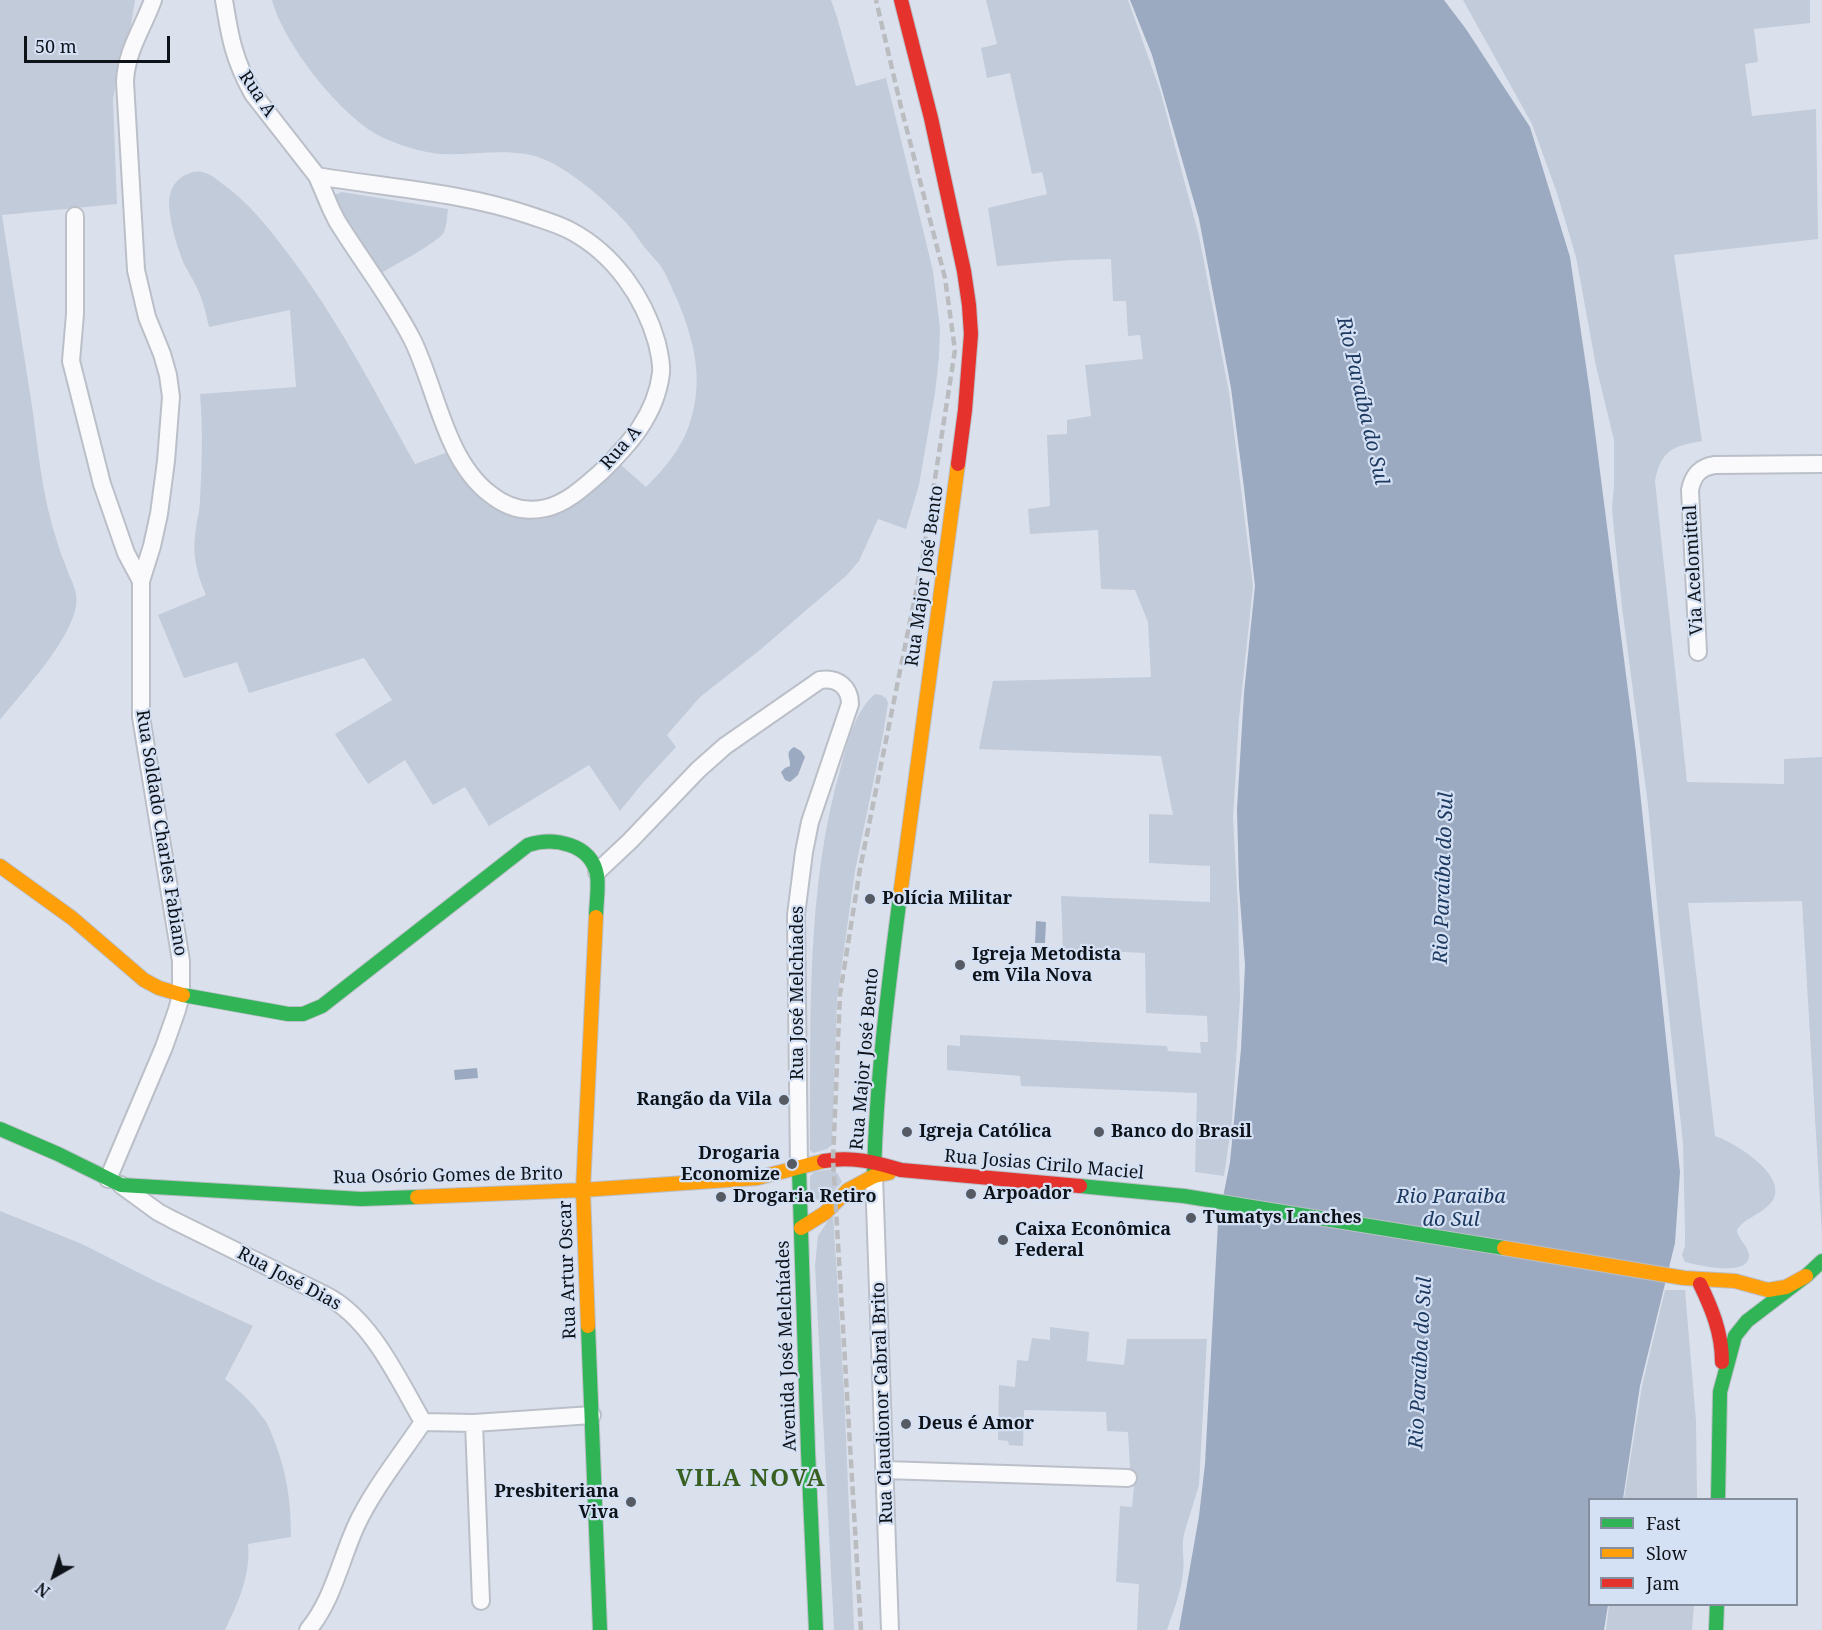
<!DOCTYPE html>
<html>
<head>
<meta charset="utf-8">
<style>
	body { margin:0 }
	#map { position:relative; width:1822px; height:1630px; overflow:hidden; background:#dbe1ec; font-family:"Noto Serif",serif }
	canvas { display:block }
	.legend { position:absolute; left:1588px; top:1498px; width:210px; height:108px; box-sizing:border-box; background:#d4e0f3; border:2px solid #858e9c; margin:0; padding:8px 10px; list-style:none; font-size:18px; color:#0e1219 }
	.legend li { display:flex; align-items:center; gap:12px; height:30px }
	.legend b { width:30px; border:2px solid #858e9c }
	.north { position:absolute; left:24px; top:1546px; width:60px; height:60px; -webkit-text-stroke:4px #d4e0f3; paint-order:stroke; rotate:219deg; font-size:16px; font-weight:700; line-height:24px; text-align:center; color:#0e1219 }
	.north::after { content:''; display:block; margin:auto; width:21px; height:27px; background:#0e1219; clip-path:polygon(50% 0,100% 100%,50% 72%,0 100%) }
	.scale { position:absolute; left:24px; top:36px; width:146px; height:27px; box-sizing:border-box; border:3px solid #0e1219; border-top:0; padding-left:8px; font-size:18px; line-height:21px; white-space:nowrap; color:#0e1219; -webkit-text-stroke:4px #d4e0f3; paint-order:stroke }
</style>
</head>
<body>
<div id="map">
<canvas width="1822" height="1630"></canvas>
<ul class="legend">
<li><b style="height:8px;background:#30b455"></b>Fast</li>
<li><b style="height:8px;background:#ff9f0a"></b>Slow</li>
<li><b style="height:8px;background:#e5322d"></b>Jam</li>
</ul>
<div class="north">N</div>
<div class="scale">50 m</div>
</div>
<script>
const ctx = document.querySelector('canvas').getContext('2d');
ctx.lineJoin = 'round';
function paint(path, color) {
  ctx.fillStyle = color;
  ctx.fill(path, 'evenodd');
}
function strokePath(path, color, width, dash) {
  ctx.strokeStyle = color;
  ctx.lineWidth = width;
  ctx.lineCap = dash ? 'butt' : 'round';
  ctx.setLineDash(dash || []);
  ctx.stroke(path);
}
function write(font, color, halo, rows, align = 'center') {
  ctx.font = font + ' "Noto Serif",serif';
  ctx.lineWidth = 4.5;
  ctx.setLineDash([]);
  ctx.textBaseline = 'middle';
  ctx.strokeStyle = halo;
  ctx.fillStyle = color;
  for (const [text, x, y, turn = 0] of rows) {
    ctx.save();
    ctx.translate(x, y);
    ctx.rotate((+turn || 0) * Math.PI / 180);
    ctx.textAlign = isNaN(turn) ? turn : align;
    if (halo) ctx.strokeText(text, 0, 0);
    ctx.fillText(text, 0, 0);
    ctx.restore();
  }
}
paint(new Path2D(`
	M0 0H135L131 25 118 71 113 100 117 204 2 215C12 281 23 347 33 413 38 451 42 488 52 525 56 538 60 552 65 564 70 579 79 591 76 607 68 644 23 691 0 720Z
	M272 0H831L837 17 856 86 886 78 933 271 940 328 939 357 935 393 919 485 906 529 878 519 859 561 846 576 760 650 700 697 667 735 676 747 641 785 620 811 589 765 489 826 465 787 433 805 405 760 368 784 335 734 392 700 364 658 249 693 237 662 184 678 158 615 206 595C196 571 192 555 196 528 197 519 200 510 200 500 202 465 203 429 200 394L296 387 290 310 209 327C206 314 203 300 197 288 193 279 188 272 184 264 177 247 169 221 169 202 169 190 176 178 188 174 202 167 213 176 224 185 249 203 267 226 286 251 337 317 375 392 415 464L448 452C453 462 458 472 464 481 482 502 526 530 554 515 578 503 600 482 621 465L646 487C670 463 687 442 694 407 702 369 691 332 676 297 671 287 667 275 660 265 655 259 650 254 645 248 639 241 635 233 629 226 609 203 575 174 548 161 516 145 475 156 441 154 420 152 394 144 376 134 337 111 284 44 272 0Z
	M986 0H1128L1160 90 1199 236 1229 392 1253 586 1239 718 1233 818 1238 908 1240 999 1232 1120 1224 1176 1195 1172 1197 1093 1021 1086 1020 1076 947 1070V1045L960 1046V1035L1167 1046 1168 1051 1201 1053 1200 1042H1208L1207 1016 1146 1013 1145 953 1063 949 1061 896 1210 902V866L1149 863V814L1173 815 1161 756 979 749 993 681 1151 677 1148 622 1135 590 1101 589 1098 530 1030 534 1028 509 1050 506 1047 435 1067 434V420L1091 416 1085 365 1143 359 1140 335 1128 336 1126 301H1113L1111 259 1072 260 997 266 988 208 1047 194 1042 172 1032 174 1010 73 987 78 981 48 997 44Z
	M1463 0H1810V23L1754 29 1758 62 1745 64 1752 116 1816 109 1818 239 1674 255 1702 441C1673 446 1661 450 1655 481L1687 782 1784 784V759L1822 757V1234L1802 901 1688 903 1715 1136C1734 1142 1788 1175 1773 1200 1764 1214 1745 1217 1737 1230 1738 1239 1748 1246 1749 1255 1750 1278 1697 1265 1685 1262L1682 1255 1685 1246V1231L1683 1143 1659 924 1648 805 1622 607 1614 531 1612 507 1614 485V440L1596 366 1576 257 1557 193 1532 124Z
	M342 192 448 209C447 216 447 225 444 232 438 243 392 266 380 274L332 199 334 195Z
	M875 694 881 695 886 698 888 703 883 735 855 871 837 999 832 1145 827 1149 813 1153 810 1150C811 1021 805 888 842 763 848 740 856 710 875 694Z
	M832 1169 838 1174 842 1182 822 1202 815 1199 810 1193V1176L814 1172Z
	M0 1211 82 1244 155 1281 253 1326 225 1379C239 1390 253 1403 264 1419 269 1425 271 1433 274 1440 287 1472 291 1503 291 1537L248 1544C251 1575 238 1603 225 1630H0Z
	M833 1213 844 1390 854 1630H834L815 1266 818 1236Z
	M1665 1290H1685L1696 1421 1697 1499H1624L1642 1386Z
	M1050 1327 1089 1332 1087 1361 1124 1365 1127 1339H1207L1199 1485 1184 1534C1181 1547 1185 1560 1183 1573 1181 1593 1173 1611 1167 1630H1137L1139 1584 1116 1582 1120 1506 1132 1507 1134 1486 1131 1485 1128 1432 1107 1431 1106 1412 1024 1410 1023 1446 1009 1445 1008 1441 998 1440 999 1385 1015 1387 1017 1360 1028 1361 1032 1338 1050 1340Z
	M1609 1605H1694L1692 1630H1606Z`), '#c2cbda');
paint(new Path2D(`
	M1130 0H1444L1466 29 1530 127 1570 257 1590 393 1636 753 1680 1172 1675 1243 1640 1386 1623 1499 1590 1500V1604L1608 1605 1604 1630H1179L1199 1516 1205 1464 1218 1222 1230 1162 1241 1049 1245 965 1239 887 1237 809 1244 693 1255 586 1244 488 1231 388 1199 219 1152 55Z
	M794 747 801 751 805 757 798 775 790 782 785 780 781 772 785 768 790 766C791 758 784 753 794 747Z
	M1036 921 1046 922 1045 943H1035Z
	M477 1068 478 1078 455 1080 454 1070Z`), '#9caac1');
const street = new Path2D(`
	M224 0C230 38 234 60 253 94L317 176 331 209 337 221C361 260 391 298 412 339 436 387 445 460 490 494 506 507 525 513 546 508 567 503 584 487 600 473 629 445 656 415 661 373 662 363 659 353 657 343 644 297 614 254 571 231 558 224 543 220 529 215 461 192 388 188 317 176
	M75 216V314L71 361 102 484 126 553 141 581V717L181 961V995L177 1010 164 1047 108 1179
	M141 581 152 546 159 514 166 461 171 397 168 375 162 354 147 317 136 270 125 82C126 51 143 28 153 0
	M1698 652 1690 490C1693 475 1700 467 1715 465L1822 464
	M597 872 630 841 698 770 725 746 820 680C837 677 850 687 850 704L810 822 804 852 796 915 799 1168
	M874 1176 890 1630
	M121 1185 158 1212 173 1220 325 1295C371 1318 398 1379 423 1422
	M423 1422 474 1423 592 1415
	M474 1423 481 1601
	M885 1470 1128 1478
	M308 1630C333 1600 340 1561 356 1526 372 1491 401 1455 423 1422`);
const fast = new Path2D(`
	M183 995 288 1014H303L322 1006 528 845C553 837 591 843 597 875 599 888 596 904 596 917
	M0 1129 58 1154 121 1185 361 1199 417 1197
	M799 1168 808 1451 816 1630
	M874 1176C876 1082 888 989 900 896
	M1080 1186 1184 1196 1504 1248
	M588 1326 600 1630
	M1718 1500 1720 1392 1735 1336 1747 1321 1806 1276 1822 1261
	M1716 1630 1717 1604`);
const slow = new Path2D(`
	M0 866 72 918 144 980 159 988 183 995
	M900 896 958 464
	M417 1197 583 1190 757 1178 824 1161
	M801 1228 825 1213 848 1190 874 1176 889 1173
	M1504 1248 1684 1278 1735 1281 1768 1290 1786 1287 1806 1276
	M588 1326 583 1190 596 917`);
const jam = new Path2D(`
	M901 0 931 118 964 271 969 305 971 334 965 410 958 464
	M824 1161C851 1156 875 1162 901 1170L1080 1186
	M1700 1284C1712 1309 1722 1333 1722 1362`);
strokePath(street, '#babfc8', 20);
strokePath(fast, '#babfc8', 16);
strokePath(slow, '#babfc8', 16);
strokePath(jam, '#babfc8', 16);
strokePath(street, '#fafafc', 16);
strokePath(fast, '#30b455', 14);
strokePath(slow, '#ff9f0a', 14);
strokePath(jam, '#e5322d', 14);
strokePath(new Path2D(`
	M861 1630 833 1159 840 994 860 869 922 562 955 350 945 278 901 107 876 0`), '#babcbf', 4.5, [9, 4.5]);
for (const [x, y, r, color] of [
	[870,899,6,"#565a63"],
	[960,965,6,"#565a63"],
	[784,1100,6,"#565a63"],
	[907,1132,6,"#565a63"],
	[1099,1132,6,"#565a63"],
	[792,1164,6,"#565a63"],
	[971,1194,6,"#565a63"],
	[721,1197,6,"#565a63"],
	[1191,1218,6,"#565a63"],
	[1003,1240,6,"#565a63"],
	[906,1424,6,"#565a63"],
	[631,1502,6,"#565a63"]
]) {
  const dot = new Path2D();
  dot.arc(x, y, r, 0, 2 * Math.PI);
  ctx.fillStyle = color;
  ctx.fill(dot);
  strokePath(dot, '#d4e0f3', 2);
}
write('18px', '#0e1219', '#d4e0f3', [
	["Rua A",257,94,56],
	["Rua A",621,448,-49],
	["Via Acelomittal",1694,570,-93],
	["Rua Major José Bento",925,576,-82],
	["Rua Soldado Charles Fabiano",161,833,81],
	["Rua José Melchíades",798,993,-90],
	["Rua Major José Bento",865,1059,-85],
	["Rua Josias Cirilo Maciel",1044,1165,5],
	["Rua Osório Gomes de Brito",448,1176,-1],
	["Rua Artur Oscar",568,1270,-92],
	["Rua José Dias",289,1279,28],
	["Avenida José Melchíades",787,1346,-92],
	["Rua Claudionor Cabral Brito",883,1403,-92]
]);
write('bold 18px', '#0e1219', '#d4e0f3', [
	["Polícia Militar",882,899],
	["Igreja Metodista",972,955],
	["em Vila Nova",972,976],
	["Rangão da Vila",772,1100,"right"],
	["Igreja Católica",919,1132],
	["Banco do Brasil",1111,1132],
	["Drogaria",780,1154,"right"],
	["Economize",780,1175,"right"],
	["Arpoador",983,1194],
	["Drogaria Retiro",733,1197],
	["Tumatys Lanches",1203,1218],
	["Caixa Econômica",1015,1230],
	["Federal",1015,1251],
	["Deus é Amor",918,1424],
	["Presbiteriana",619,1492,"right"],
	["Viva",619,1513,"right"]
], 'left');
write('italic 20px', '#1e3960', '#d4e0f3', [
	["Rio Paraíba do Sul",1362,401,77],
	["Rio Paraíba do Sul",1444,878,-88],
	["Rio Paraiba",1451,1197],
	["do Sul",1451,1220],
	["Rio Paraíba do Sul",1421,1363,-87]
]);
ctx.letterSpacing = '1.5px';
write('bold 24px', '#395f21', '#d4e0f3', [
	["VILA NOVA",751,1479]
]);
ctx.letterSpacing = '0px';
</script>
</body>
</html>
